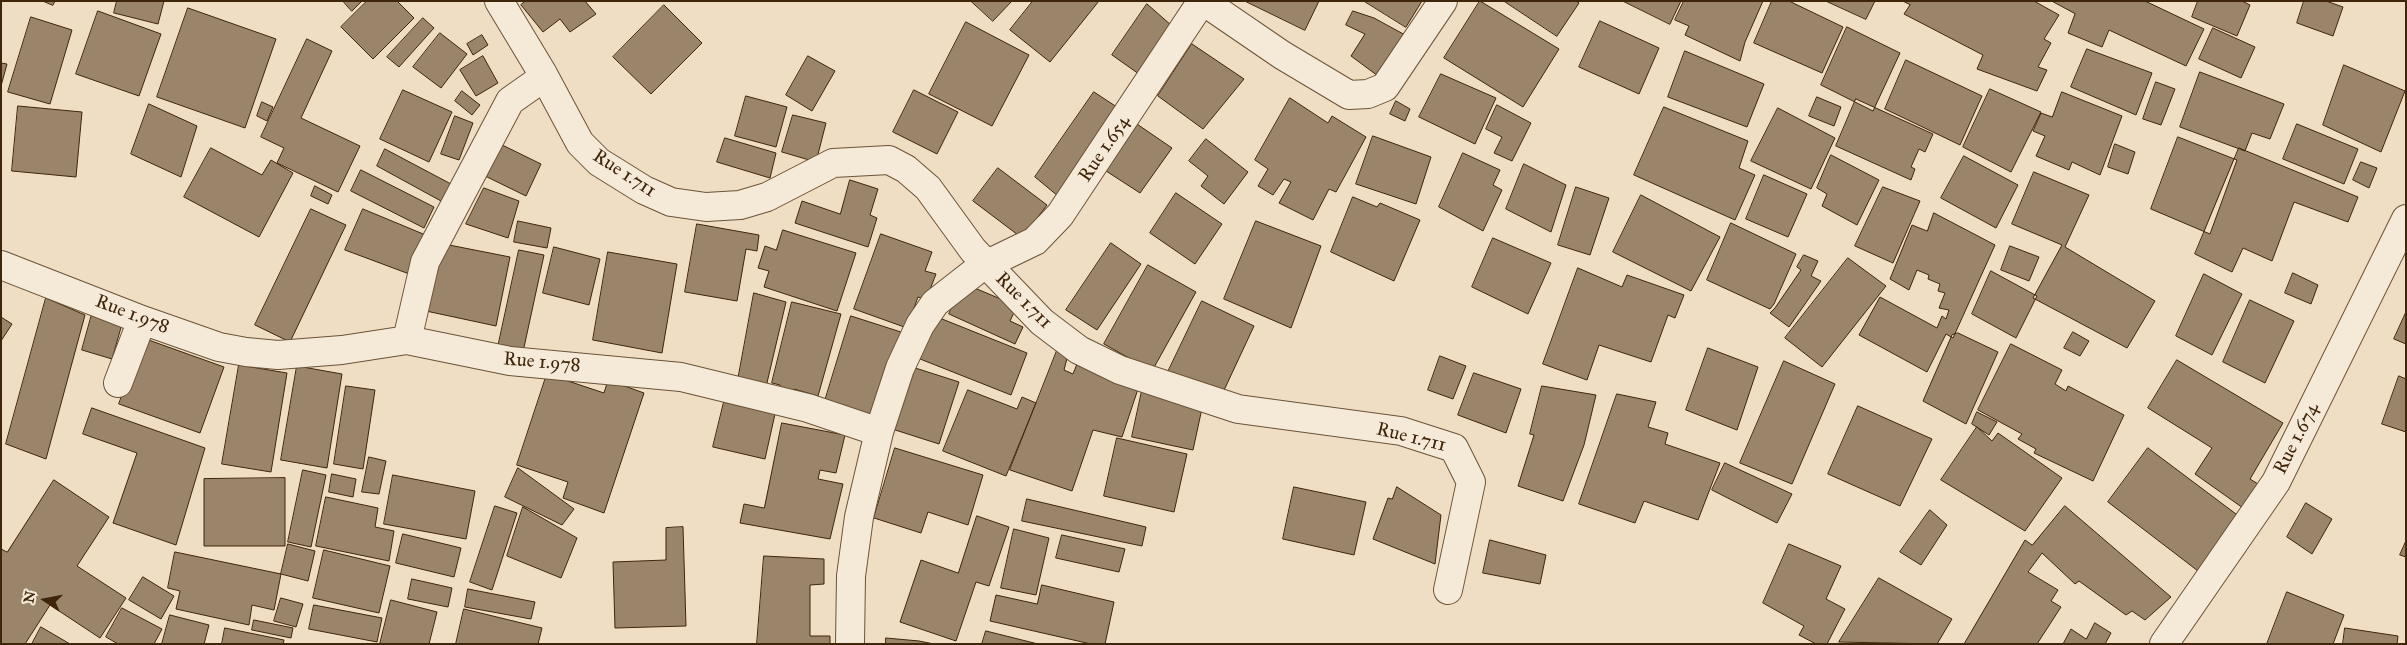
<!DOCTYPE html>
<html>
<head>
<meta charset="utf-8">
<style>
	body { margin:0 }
	#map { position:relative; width:2407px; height:645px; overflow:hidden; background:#efdec3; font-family:"IM FELL Great Primer",serif }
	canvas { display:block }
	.frame { position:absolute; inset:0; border:2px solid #3f250a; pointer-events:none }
	.north { position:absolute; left:20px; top:575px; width:50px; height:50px; -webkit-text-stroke:4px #f5ead8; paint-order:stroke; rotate:281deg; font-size:14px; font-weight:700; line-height:20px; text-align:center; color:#3f250a }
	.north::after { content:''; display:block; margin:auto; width:18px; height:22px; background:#3f250a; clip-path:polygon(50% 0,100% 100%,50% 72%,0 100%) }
</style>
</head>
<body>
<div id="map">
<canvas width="2407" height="645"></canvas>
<div class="frame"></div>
<div class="north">N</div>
</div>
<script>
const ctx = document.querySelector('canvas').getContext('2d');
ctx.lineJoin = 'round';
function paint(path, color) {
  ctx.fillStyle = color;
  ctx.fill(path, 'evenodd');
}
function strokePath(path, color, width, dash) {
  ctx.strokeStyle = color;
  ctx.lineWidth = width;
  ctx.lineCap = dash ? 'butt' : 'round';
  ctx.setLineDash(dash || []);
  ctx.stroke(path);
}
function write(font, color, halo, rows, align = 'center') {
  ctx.font = font + ' "IM FELL Great Primer",serif';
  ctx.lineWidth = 4;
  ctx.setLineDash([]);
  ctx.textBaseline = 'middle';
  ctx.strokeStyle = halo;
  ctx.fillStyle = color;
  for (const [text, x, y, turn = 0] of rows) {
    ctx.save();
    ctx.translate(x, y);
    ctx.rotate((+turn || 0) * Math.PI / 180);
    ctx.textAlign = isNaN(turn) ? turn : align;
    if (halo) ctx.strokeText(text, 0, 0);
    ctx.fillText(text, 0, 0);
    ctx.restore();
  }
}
const building = new Path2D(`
	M43 1H55L53 5Z
	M117 1H164L158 24 114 13Z
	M343 1H362L352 11Z
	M367 1H397L414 18 373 59 341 27Z
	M526 1H585L596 14 570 32 560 19 543 32 521 5Z
	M971 1H1012L993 21Z
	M1033 1H1099L1050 62 1010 30Z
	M1245 1H1319L1305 30Z
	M1364 1H1422L1406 27Z
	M1480 1 1559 49 1523 107 1444 58Z
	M1504 1H1576L1579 3 1557 36Z
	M1623 1H1681L1670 24Z
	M1684 1H1763L1745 42 1740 61 1685 35 1689 26 1675 20Z
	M1772 1H1789L1843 27 1822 73 1754 43Z
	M1826 1H1875L1866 19Z
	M1903 1H2034L2059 15 2044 39 2051 43 2038 67 2047 70 2037 91 1977 69 1983 55 1904 14 1910 5Z
	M2052 1H2145L2204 29 2186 66 2109 30 2102 47 2068 33 2075 14Z
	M2198 1H2242L2250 5 2237 36 2192 17Z
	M2304 1H2326L2343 7 2333 36 2297 23Z
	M1147 4 1179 32 1146 79 1112 55Z
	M664 5 702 43 651 94 613 57Z
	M188 8 276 39 245 128 157 97Z
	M98 11 161 34 139 96 76 74Z
	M1353 11 1374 18 1407 36 1378 76 1351 56 1365 34 1346 25Z
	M31 17 72 30 50 104 8 92Z
	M423 18 434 28 399 67 387 57Z
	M1600 21 1659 48 1639 94 1579 67Z
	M966 22 1029 55 992 126 929 94Z
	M1847 27 1900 53 1873 111 1821 85Z
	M2213 28 2255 47 2241 78 2199 59Z
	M440 33 467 54 441 88 413 67Z
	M482 35 488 45 473 55 467 44Z
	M307 39 332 51 301 118 360 146 338 192 277 163 284 148 261 137Z
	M1192 44 1244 79 1203 129 1158 96Z
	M2087 49 2152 73 2136 115 2071 87Z
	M1685 51 1764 84 1747 127 1668 97Z
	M483 56 498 83 476 96 460 70Z
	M808 56 835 71 812 111 786 95Z
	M1906 60 1982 96 1960 145 1885 109Z
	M1 63 7 64 1 86Z
	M2344 65 2405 91 2381 152 2323 125Z
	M2200 72 2284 104 2270 139 2252 133 2245 151 2180 127Z
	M1441 74 1496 98 1475 144 1419 117Z
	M2156 82 2175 89 2161 125 2143 119Z
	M1990 89 2041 112 2011 172 1963 147Z
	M403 90 452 112 429 162 380 139Z
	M914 90 958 112 937 154 893 132Z
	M462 91 480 105 472 115 455 101Z
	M1094 92 1126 113 1064 201 1035 177Z
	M2062 92 2122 116 2100 175 2072 162 2069 170 2036 156 2045 136 2033 131 2041 113 2052 117Z
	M746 96 787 107 776 147 735 136Z
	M1817 97 1841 107 1834 126 1809 116Z
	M1290 98 1328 123 1332 116 1366 137 1336 192 1329 189 1313 220 1279 203 1291 182 1284 179 1273 195 1258 186 1268 169 1255 160Z
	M1856 99 1933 134 1925 152 1919 149 1911 167 1915 169 1911 180 1836 146Z
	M1396 101 1410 109 1405 121 1390 114Z
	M262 102 273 107 267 121 257 116Z
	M149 104 197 126 181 177 131 154Z
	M1497 105 1531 123 1512 161 1494 153 1502 137 1486 129Z
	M18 106 82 112 76 177 12 171Z
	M1664 107 1748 141 1739 168 1755 175 1735 220 1634 175Z
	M1778 108 1835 138 1811 189 1751 161Z
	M793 115 826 123 816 162 782 152Z
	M455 116 473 123 459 160 441 154Z
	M1134 122 1172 148 1140 193 1103 169Z
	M2297 124 2358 149 2344 184 2283 159Z
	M1373 136 1431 157 1416 204 1356 184Z
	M2178 137 2237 160 2210 234 2151 209Z
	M725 138 776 153 770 178 717 162Z
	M1206 139 1248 172 1224 204 1201 186 1208 176 1189 161Z
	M496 142 541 164 526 196 481 174Z
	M2115 144 2135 152 2128 174 2108 167Z
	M211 148 262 175 271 160 293 173 259 237 184 197Z
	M2239 148 2358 197 2348 222 2294 202 2272 261 2243 248 2232 272 2195 254Z
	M385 149 451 184 441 201 377 166Z
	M1463 153 1500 170 1493 185 1502 190 1483 231 1439 207Z
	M1831 155 1879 180 1857 225 1822 206 1827 194 1817 188Z
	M1964 156 2018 185 1996 228 1941 198Z
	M2361 162 2377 168 2369 188 2353 180Z
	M1524 164 1566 185 1551 232 1506 209Z
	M998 168 1047 205 1022 238 973 201Z
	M361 170 434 207 424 228 351 191Z
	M2034 172 2089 195 2065 247 2155 301 2127 348 2033 298 2062 245 2012 224Z
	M1764 175 1807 194 1788 237 1746 219Z
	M850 180 878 189 870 215 877 218 868 247 795 223 802 201 840 214Z
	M315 186 332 195 328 204 311 196Z
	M1576 187 1609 198 1590 255 1558 245Z
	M1883 187 1920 201 1893 263 1855 246Z
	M484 188 519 201 508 238 466 224Z
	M1176 193 1222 224 1195 264 1150 233Z
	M1641 195 1720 237 1691 291 1613 252Z
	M1353 197 1377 207 1380 203 1420 220 1394 281 1331 252Z
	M311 209 346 225 290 342 255 325Z
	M363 209 428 236 412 275 345 250Z
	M1934 213 1995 245 1953 338 1946 334 1927 372 1859 335 1880 297 1937 328 1942 316 1946 319 1949 310 1939 308 1945 293 1938 291 1940 284 1928 279 1929 275 1917 270 1909 290 1890 279 1912 225 1927 231Z
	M518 221 551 228 547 248 514 242Z
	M1256 221 1321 246 1291 328 1224 299Z
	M1731 223 1796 254 1774 304 1770 309 1707 280Z
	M697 224 759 235 757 251 746 249 737 301 685 292Z
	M783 230 856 253 837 311 764 287 769 271 758 268 765 246 776 250Z
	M881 234 932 252 925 271 936 274 926 300 918 297 907 328 854 309Z
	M1493 238 1551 263 1528 314 1472 287Z
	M439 243 510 257 496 326 426 311Z
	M1111 243 1141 264 1097 330 1066 310Z
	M2010 246 2039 257 2029 281 2001 270Z
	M554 247 600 259 589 305 543 293Z
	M519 250 544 255 523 352 498 347Z
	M608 252 677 264 662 353 593 340Z
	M1804 255 1818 261 1811 276 1821 281 1789 327 1770 313 1775 308 1801 270 1797 267Z
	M1848 258 1886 286 1822 367 1785 338Z
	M1148 265 1196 292 1152 371 1104 344Z
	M1578 268 1622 287 1627 275 1684 295 1675 318 1668 315 1651 362 1599 345 1587 380 1543 364Z
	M1991 271 2037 296 2016 338 1972 314Z
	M2293 273 2318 285 2311 304 2285 293Z
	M2204 274 2242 294 2212 355 2176 336Z
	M963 283 1017 306 1010 321 1023 327 1015 344 949 314Z
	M754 293 786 302 766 387 738 380Z
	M46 298 85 315 46 459 6 444Z
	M2250 300 2294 321 2265 383 2223 362Z
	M1202 301 1254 326 1219 401 1166 376Z
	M792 302 841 314 818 396 794 389 791 396 779 393 780 385 772 383Z
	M2406 312V344L2394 339Z
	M92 314 122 324 112 359 82 350Z
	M932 315 1027 353 1011 395 915 357Z
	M851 316 904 333 876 421 824 404Z
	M1 317 12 324 1 341Z
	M2073 332 2089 341 2080 356 2064 348Z
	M1958 333 1998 352 1966 424 1923 401 1952 335Z
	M143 338 224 367 200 433 119 404Z
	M1060 343 1070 347 1064 370 1073 374 1079 359 1141 380 1122 437 1093 430 1072 491 1010 470Z
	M2011 344 2062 370 2055 384 2066 391 2068 386 2124 415 2093 481 2034 453 2036 449 2018 439 2022 434 1978 410Z
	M1708 348 1758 367 1737 430 1686 410Z
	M1440 356 1466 366 1453 399 1428 390Z
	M2177 360 2283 423 2250 479 2258 484 2243 508 2195 474 2212 448 2148 408Z
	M1784 361 1835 384 1792 484 1740 463Z
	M239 365 287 373 271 472 222 464Z
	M297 366 342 374 327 468 281 460Z
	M909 366 959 382 939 444 889 428Z
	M1474 373 1521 389 1506 433 1458 415Z
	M547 374 604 393 608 380 644 393 604 513 563 498 568 482 517 465Z
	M2399 376 2406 379V432L2382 424Z
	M346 386 375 390 363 469 334 464Z
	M1143 386 1204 399 1193 450 1132 437Z
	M1542 386 1596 395 1584 445 1563 501 1518 486 1534 435 1530 434Z
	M968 390 1017 409 1022 397 1036 403 1006 476 943 451Z
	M1617 394 1656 402 1648 427 1668 433 1665 444 1720 463 1698 520 1644 501 1635 523 1579 504Z
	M724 402 775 414 765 459 713 447Z
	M1858 406 1932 439 1900 506 1828 474Z
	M92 408 205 448 176 545 113 523 137 453 83 434Z
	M1977 412 1997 422 1989 435 1972 424Z
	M782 423 845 435 836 473 820 470 818 479 843 484 830 539 740 523 744 504 764 508Z
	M1977 427 1992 441 1998 433 2062 478 2025 531 1941 480Z
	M1117 438 1187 454 1174 512 1104 496Z
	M895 448 983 475 968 525 928 512 921 533 874 518Z
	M2148 448 2240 517 2198 571 2108 502Z
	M369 457 386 461 379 494 362 492Z
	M1725 463 1792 494 1777 523 1712 490Z
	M518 468 574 509 562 525 505 497Z
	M303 470 326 475 311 547 288 542Z
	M332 474 356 479 353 497 329 492Z
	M393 475 475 491 466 539 384 524Z
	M285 478V546H204V479Z
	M54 480 109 517 77 566 126 598 100 638 50 605 25 644H1V549L7 552Z
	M1294 487 1366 502 1354 555 1283 539Z
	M1397 487 1441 515 1435 564 1373 539 1388 498 1392 499Z
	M326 497 378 508 375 527 394 531 389 561 316 546Z
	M1027 499 1146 527 1142 546 1022 521Z
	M2306 503 2332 519 2312 554 2287 537Z
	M495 506 517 513 492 590 470 582Z
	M2065 506 2171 597 2145 620 2132 611 2126 615 2079 581 2075 584 2042 553 2028 572 2058 590 2051 601 2061 607 2037 644H1964L2025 540 2032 545Z
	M523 507 577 538 561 578 507 556Z
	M1930 510 1947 525 1921 565 1900 552Z
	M977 516 1009 527 989 586 976 582 956 641 900 622 921 560 958 573Z
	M683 527 686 626 615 628 613 562 666 560V528Z
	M1014 529 1049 538 1036 595 1001 588Z
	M403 534 461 548 454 577 396 563Z
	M1062 535 1125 549 1119 572 1056 558Z
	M1490 540 1546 555 1540 584 1483 573Z
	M2406 541V557L2400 555Z
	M288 544 315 551 308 581 281 574Z
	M1789 544 1841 566 1826 599 1845 609 1827 644H1816L1799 635 1804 626 1763 603Z
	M324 550 390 566 379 613 313 598Z
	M175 552 281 574 274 610 252 605 249 625 176 609 180 591 168 588Z
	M764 556 824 559V584L810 585V636H830V644H757Z
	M143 577 174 596 161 619 129 600Z
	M1879 578 1952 619 1937 644 1839 642Z
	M412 579 452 588 448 607 408 599Z
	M1042 585 1114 602 1105 644H1091L990 621 996 595 1037 604Z
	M468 589 535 602 531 619 465 607Z
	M2287 592 2344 615 2333 644H2267Z
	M281 598 303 604 296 627 274 621Z
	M391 600 437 612 429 644H380Z
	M314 605 382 618 377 642 309 629Z
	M122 608 162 629 154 644H118L106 637Z
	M464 609 542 628 538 644H456Z
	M170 615 209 625 204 644H162Z
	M254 620 293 628 291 638 252 630Z
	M2095 623 2111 633 2105 644H2063L2071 629 2086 639Z
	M41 627 70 644H32Z
	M225 628 284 640 283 644H222Z
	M2345 628 2398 636 2397 644H2343Z
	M986 631 1038 644H982Z
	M886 638 919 641 934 644H886Z`);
paint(building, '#9b856a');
strokePath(building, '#3f250a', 1);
const minor = new Path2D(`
	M499 1 543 74 580 143 599 162 644 190 671 202 706 207 740 205 767 197 833 163 889 160 906 169 928 188 973 250 1042 322 1079 350 1120 370 1238 409 1401 431 1454 448 1471 482 1448 590
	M1203 1 1282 55 1349 95 1368 94 1385 87 1443 1
	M1 265 142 320 219 347 246 352 278 355 342 350 407 340 510 361 681 377 808 408 879 432 859 517 851 576 850 644
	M407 340 425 262 510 101 537 82 543 74
	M118 383 142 320
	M879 432 900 368 920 325 935 303 981 267 1035 241 1060 215 1202 1
	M2164 644 2276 482 2406 219`);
strokePath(minor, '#6b5338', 30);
strokePath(minor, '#f5ead8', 28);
write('19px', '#3f250a', '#f5ead8', [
	["Rue 1.654",1105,149,-56],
	["Rue 1.711",624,174,33],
	["Rue 1.711",1023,301,45],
	["Rue 1.978",132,315,21],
	["Rue 1.978",542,363,5],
	["Rue 1.711",1411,438,14],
	["Rue 1.674",2297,439,-63]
]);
</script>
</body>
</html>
